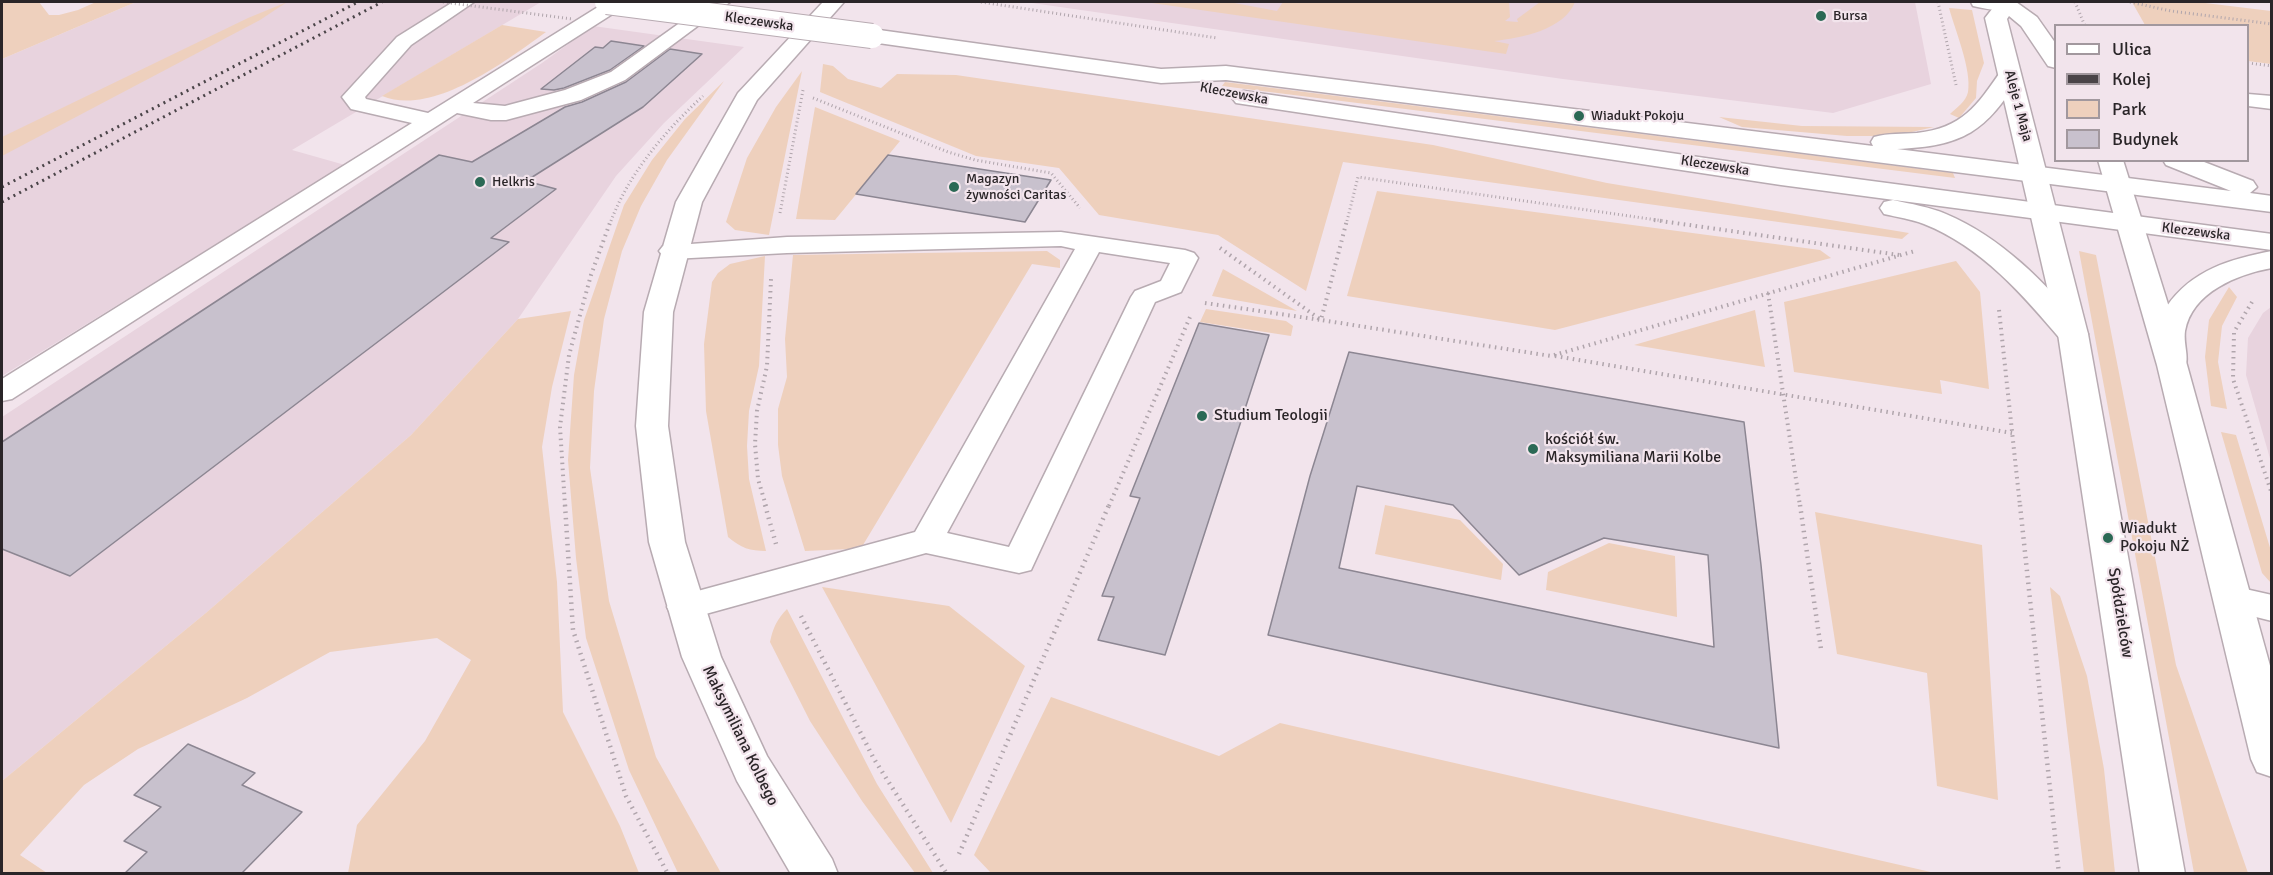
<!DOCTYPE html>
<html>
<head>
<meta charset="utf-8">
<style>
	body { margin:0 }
	#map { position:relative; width:2273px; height:875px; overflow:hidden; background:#f2e4ec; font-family:Signika,sans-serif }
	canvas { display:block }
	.frame { position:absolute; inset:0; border:3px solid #2a2528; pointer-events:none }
	.legend { position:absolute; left:2054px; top:24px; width:195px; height:138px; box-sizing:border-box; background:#f2e4ec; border:2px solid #a2989e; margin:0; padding:8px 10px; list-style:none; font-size:18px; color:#2a2528 }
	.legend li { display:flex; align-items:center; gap:12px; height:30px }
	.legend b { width:30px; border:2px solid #a2989e }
</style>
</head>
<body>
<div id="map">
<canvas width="2273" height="875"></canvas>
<div class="frame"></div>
<ul class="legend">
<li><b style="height:8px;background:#fff"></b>Ulica</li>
<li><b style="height:8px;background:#4a4448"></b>Kolej</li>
<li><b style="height:16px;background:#eed0bd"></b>Park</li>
<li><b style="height:16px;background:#c8c1cd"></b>Budynek</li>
</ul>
</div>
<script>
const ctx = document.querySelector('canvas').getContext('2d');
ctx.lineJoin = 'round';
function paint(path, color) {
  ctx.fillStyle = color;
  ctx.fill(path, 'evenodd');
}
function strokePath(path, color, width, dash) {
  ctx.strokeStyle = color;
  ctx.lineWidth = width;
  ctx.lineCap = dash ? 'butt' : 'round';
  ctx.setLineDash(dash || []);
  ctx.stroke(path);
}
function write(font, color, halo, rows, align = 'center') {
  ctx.font = font + ' Signika,sans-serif';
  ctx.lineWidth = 4.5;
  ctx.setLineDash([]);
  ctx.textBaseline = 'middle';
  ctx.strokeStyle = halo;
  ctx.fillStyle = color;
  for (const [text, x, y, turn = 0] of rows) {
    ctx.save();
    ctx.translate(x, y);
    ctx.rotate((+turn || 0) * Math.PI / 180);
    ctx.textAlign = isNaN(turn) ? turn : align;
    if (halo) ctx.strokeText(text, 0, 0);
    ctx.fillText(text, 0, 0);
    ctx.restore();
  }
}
paint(new Path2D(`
	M136 2H541L292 150 345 165 2 376V59Z
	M1025 2H1915L1931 84 1833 113 1563 79Z
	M593 26 744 47 664 123 616 176 518 319 411 435 207 612 2 781V417L542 63Z
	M2271 307V462L2246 375 2248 338 2263 313Z`), '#e8d3de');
paint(new Path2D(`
	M2 2H39L49 15H59L78 10 96 2H136L2 59Z
	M287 2 260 20 2 156V137L248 18Z
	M1145 2H1229L1277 11 1283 2H1509L1510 17 1505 21 1518 22 1517 19 1540 2H1575C1564 30 1521 38 1494 41L1509 44 1506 54Z
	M2132 2H2197L2271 11V64L2248 61V26L2145 25Z
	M1949 8 1972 10 1984 63 1977 81 1976 98 1959 118 1950 114C1956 108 1966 102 1968 92 1972 70 1955 30 1949 8Z
	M502 25 546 32C507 60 433 117 382 96Z
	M823 64 833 66 848 79 881 88 897 74 956 75 1433 145 1607 183 1909 233 1902 239 1343 162 1306 291 1218 235 1099 215 1059 168 976 156 820 92Z
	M802 71 769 235 735 230 726 222 747 158 776 107Z
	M724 81 667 160 641 206 622 251 604 319 594 391 590 468 609 601 656 757 721 873H678L629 770 586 638 576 558 568 460 574 375 584 320 624 205 652 160 685 119Z
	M1225 82 1953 173 1955 178 1222 86Z
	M815 107 900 141 835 220 796 219Z
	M1719 117 1802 126 1934 127 1894 136H1847L1742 127Z
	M1377 191 1820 250 1831 258 1555 330 1347 296Z
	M1047 251 1060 260V268L1032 264 863 545 850 549 805 551 782 476 778 445V409L787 377 785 339 793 255Z
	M2079 251 2096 255 2176 665 2248 873H2194Z
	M765 256 759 366 749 411 747 446 749 479 766 551C750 551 741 548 728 537L706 411 704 344 712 282 718 273 730 264Z
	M1956 261 1980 292 1989 389 1940 380 1942 394 1794 372 1784 302Z
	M1223 269 1297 311 1212 296Z
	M2229 287 2237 297 2222 326 2218 362 2227 409 2211 406 2205 357 2209 320Z
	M1206 309 1286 321 1293 326 1291 336 1200 322Z
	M1755 310 1765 367 1634 345Z
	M571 311 552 387 542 447 557 582 563 712 620 826 639 873H348L357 825 425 741 471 660 437 638 330 652 247 698 138 749 84 785 20 855 47 873H2V781L207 612 411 435 518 319Z
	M2221 432 2236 435 2271 551V583L2262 573Z
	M1385 505 1460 520 1503 564 1501 580 1375 554Z
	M1815 512 1982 545 1998 800 1937 786 1927 673 1837 654Z
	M1609 543 1675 556 1677 617 1546 590 1548 572Z
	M822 587 949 606 1025 666 951 823Z
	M2050 587 2060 596 2087 676 2104 769 2115 873H2084Z
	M787 609 877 784 933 873H915L862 801 810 721 770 642C773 628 777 619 787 609Z
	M1051 697 1219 756 1280 723 1935 873H991L974 855Z`), '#eed0bd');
const building = new Path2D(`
	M611 41 644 46 610 70 564 88 554 90 541 89 595 47 603 48Z
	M670 49 702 54 643 107 526 181 556 189 491 238 509 242 70 576 2 549V442L439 155 472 162 565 107 582 102 626 82Z
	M888 155 1051 180 1025 222 856 194Z
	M1199 323 1269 335 1165 655 1098 640 1114 597 1102 596 1140 498 1130 496Z
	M1349 352 1744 422 1761 565 1779 748 1268 635 1310 476ZM1357 486 1453 505 1519 575 1604 538 1708 555 1714 647 1339 568Z
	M188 744 255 773 242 785 302 812 242 873H125L147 852 124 841 161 807 134 795Z`);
paint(building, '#c8c1cd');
strokePath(building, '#8c8692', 1.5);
const service = new Path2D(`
	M453 2H474L411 45 365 97 366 99 428 113 606 2H627L625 6 473 103 505 106 565 90 611 72 709 2H730L625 80 581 100 506 120H491L457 113 12 399 2 401V379L412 123 351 109 342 97 397 37Z
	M1971 2H2014L2017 5 2014 9C2001 12 1986 9 1973 6Z
	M2248 94 2272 96V109L2248 106Z
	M1061 232 1185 250 1194 253 1198 258 1181 292 1155 302 1031 570 1019 573 926 553 684 620 672 616 667 607 672 598 915 532 1075 249 1061 246 787 253 672 259 663 256 659 251 663 246 787 237ZM1099 252 1170 263 1161 281 1135 291 1131 297 1009 547 947 533Z
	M2232 586 2272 595V621L2220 608 2215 599 2220 590Z`);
const tertiary = new Path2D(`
	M823 2H844L757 100 702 202 673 312 668 426 685 542 721 657 767 756 832 859 838 874H791L737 781 682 657 649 542 636 426 644 312 676 202 738 93Z
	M1996 2H2016L2037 17 2056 44V68L2048 66 2021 26 2009 16 2007 19 2088 334 2185 874H2140L2058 334 1985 18 1996 4Z
	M2098 160H2123L2187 365 2272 673V777L2257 772 2251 759 2157 365Z`);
const secondary = new Path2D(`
	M872 29 1161 69 1226 66 1873 146 1871 142 1874 137C1888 133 1903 134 1917 133 1962 128 1977 106 2001 71L2009 69 2017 71 2020 76C1986 132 1963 146 1897 149L2231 191 2166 165 2163 160H2199L2253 181 2257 187 2250 193 2272 196V212L1226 80 1161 83 864 41 861 36 864 31Z
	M1244 91 1781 169 2272 234V250L1781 185 1236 103 1232 98 1236 93Z
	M1893 200C1911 204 1930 207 1946 214 2003 238 2043 282 2084 327L2088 334 2084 341 2073 343 2062 341C2023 295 1982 247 1924 224 1911 219 1897 217 1884 214L1880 208 1884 202Z
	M2272 251V268C2238 274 2192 292 2185 331 2183 346 2191 359 2183 372L2172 375 2161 372C2156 364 2156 355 2155 345 2154 331 2159 318 2167 306 2192 270 2230 259 2272 251Z`);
strokePath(service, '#b8abb2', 3);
strokePath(tertiary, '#b8abb2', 3);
strokePath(secondary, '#b8abb2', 3);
strokePath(new Path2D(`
	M981 2 1217 38
	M1938 2 1956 85
	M2075 2 2085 26
	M2130 2 2171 11 2272 24
	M2248 63 2272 66
	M813 98 948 152 975 160 1051 173 1080 208
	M780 213 803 90
	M611 221C629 173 666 130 703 96
	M1347 221 1358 177 1664 221`), '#b0a5ac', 3, [1, 3]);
strokePath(new Path2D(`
	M1654 220 1899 255
	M1220 248 1321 320 1551 356 1915 251
	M1768 293 1800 506
	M2252 302 2234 332 2233 379 2272 494
	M1205 303 1321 320 1347 220
	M1999 310 2020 506
	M1555 356 2012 433
	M565 506 560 427 569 355 591 275 611 220
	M766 506 758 479 755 444 757 411 767 366 771 279
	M1109 506 1190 317`), '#b0a5ac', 4, [1.5, 4.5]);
strokePath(new Path2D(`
	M565 505 573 630 626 796 668 874
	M765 505 776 544
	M1800 505 1821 649
	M2020 505 2059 874
	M801 616 874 759 947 874
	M959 854 1109 505`), '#b0a5ac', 4.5, [1.5, 5]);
paint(service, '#fff');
paint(tertiary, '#fff');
paint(secondary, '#fff');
strokePath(new Path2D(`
	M2 187 358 2
	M2 202 382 2`), '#4a4448', 3, [2, 4.5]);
const secondaryBridge = new Path2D(`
	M607 2 872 36`);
strokePath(secondaryBridge, '#b8abb2', 26, []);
strokePath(new Path2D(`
	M443 2 572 19`), '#b0a5ac', 3, [1, 3]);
strokePath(secondaryBridge, '#fff', 24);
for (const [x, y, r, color] of [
	[1821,16,6,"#2b6955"],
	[1579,116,6,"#2b6955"],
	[480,182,6,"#2b6955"],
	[954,187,6,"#2b6955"],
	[1202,416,6,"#2b6955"],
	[1533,449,6,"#2b6955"],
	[2108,538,6,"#2b6955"]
]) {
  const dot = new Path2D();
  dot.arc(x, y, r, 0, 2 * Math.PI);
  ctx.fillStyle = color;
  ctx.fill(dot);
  strokePath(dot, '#f2e4ec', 2);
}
write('14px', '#2a2528', '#f2e4ec', [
	["Bursa",1833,16],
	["Wiadukt Pokoju",1591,116],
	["Magazyn",966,179],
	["żywności Caritas",966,195],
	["Helkris",492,182]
], 'left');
write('14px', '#2a2528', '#f2e4ec', [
	["Kleczewska",759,22,8],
	["Kleczewska",1234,94,11],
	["Aleje 1 Maja",2018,106,75],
	["Kleczewska",1715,166,9],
	["Kleczewska",2196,232,7]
]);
write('16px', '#2a2528', '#f2e4ec', [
	["Studium Teologii",1214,416],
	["kościół św.",1545,440],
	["Maksymiliana Marii Kolbe",1545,458],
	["Wiadukt",2120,529],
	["Pokoju NŻ",2120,547]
], 'left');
write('16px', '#2a2528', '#f2e4ec', [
	["Spółdzielców",2120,613,81],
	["Maksymiliana Kolbego",740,736,64]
]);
</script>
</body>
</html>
